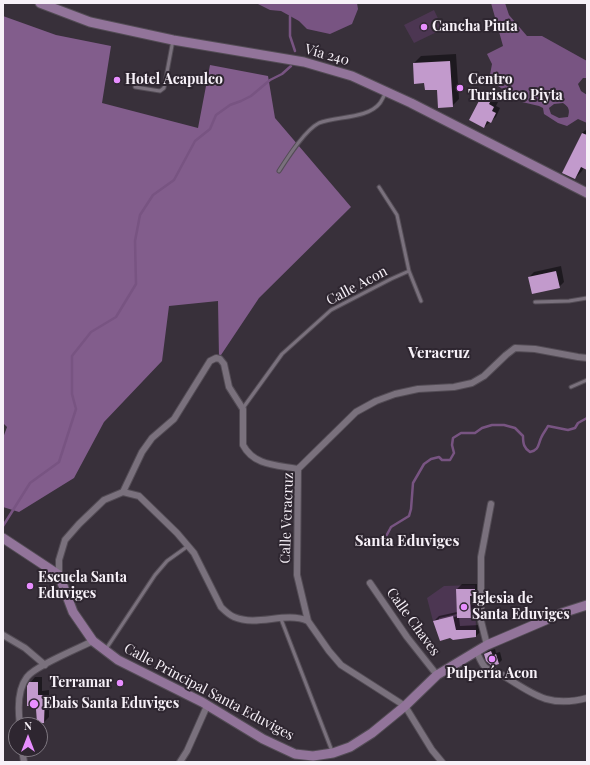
<!DOCTYPE html>
<html>
<head>
<meta charset="utf-8">
<style>
	body { margin:0 }
	#map { position:relative; width:590px; height:765px; overflow:hidden; background:#38303a; font-family:"Playfair Display",serif }
	canvas { display:block }
	.frame { position:absolute; inset:0; border:4px solid #f7f1f8; pointer-events:none }
	.north { position:absolute; left:8px; top:717px; width:40px; height:40px; box-sizing:border-box; background:#2e2630; border:1px solid #7e7780; border-radius:50%; rotate:0deg; font-size:11px; font-weight:700; line-height:16px; text-align:center; color:#f7f1f8 }
	.north::after { content:''; display:block; margin:auto; width:14px; height:18px; background:#e88eff; clip-path:polygon(50% 0,100% 100%,50% 72%,0 100%) }
</style>
</head>
<body>
<div id="map">
<canvas width="590" height="765"></canvas>
<div class="frame"></div>
<div class="north">N</div>
</div>
<script>
const ctx = document.querySelector('canvas').getContext('2d');
ctx.lineJoin = 'round';
function paint(path, color) {
  ctx.fillStyle = color;
  ctx.fill(path, 'evenodd');
}
function strokePath(path, color, width, dash) {
  ctx.strokeStyle = color;
  ctx.lineWidth = width;
  ctx.lineCap = dash ? 'butt' : 'round';
  ctx.setLineDash(dash || []);
  ctx.stroke(path);
}
function write(font, color, halo, rows, align = 'center') {
  ctx.font = font + ' "Playfair Display",serif';
  ctx.lineWidth = 4;
  ctx.setLineDash([]);
  ctx.textBaseline = 'middle';
  ctx.strokeStyle = halo;
  ctx.fillStyle = color;
  for (const [text, x, y, turn = 0] of rows) {
    ctx.save();
    ctx.translate(x, y);
    ctx.rotate((+turn || 0) * Math.PI / 180);
    ctx.textAlign = isNaN(turn) ? turn : align;
    if (halo) ctx.strokeText(text, 0, 0);
    ctx.fillText(text, 0, 0);
    ctx.restore();
  }
}
paint(new Path2D(`
	M434 10 443 29 414 43 404 25Z
	M475 585V589H456L457 618H471V596H475L476 630H456L433 621 427 598 444 586Z`), '#4c3652');
paint(new Path2D(`
	M3 16 56 35 111 46 102 103 198 128 210 65 268 76 275 118 351 207 259 298 219 358 218 301 169 306 162 361 104 422 74 478 19 512 3 507V438L7 427 3 423Z`), '#825d8c');
paint(new Path2D(`
	M256 3H357L358 9 352 24 330 34 307 29 299 21 281 11 270 10Z
	M491 3H505L509 15 527 36H542L587 61V78H583L578 84 581 91 587 95V123L578 119 567 126 558 123 544 114 543 108 539 106 522 102 489 80 492 64 487 54 503 46ZM563 103C569 107 570 110 568 117L559 118 551 114 549 108 554 104Z`), '#785482');
paint(new Path2D(`
	M456 54 459 99 452 106 438 89 425 82 414 63 421 56Z
	M491 90 496 93 493 99 498 102 496 106 500 108 496 117 484 127 470 120 482 97Z
	M587 129V169L584 167 582 171 575 178 563 172 582 133Z
	M561 266 564 282 559 287 529 277 534 272Z
	M462 584H480V589L475 594V612L470 617H459L460 626 480 625 481 631 476 636 453 639 434 621 439 616 457 612V589ZM457 614 458 616 439 621V618Z
	M495 649 496 653 500 652 502 660 499 663 492 665 485 654 488 651Z
	M35 677H42V691L49 690V717L44 722 37 708 30 683Z`), '#0007');
strokePath(new Path2D(`
	M290 16V36L295 51
	M3 526 30 483 59 462 76 409 72 394V356L91 332 116 317 136 284 135 241 140 215 153 195 174 180 195 141 210 129 216 115 230 105 241 101 251 96 270 80 282 74 291 66
	M382 544 391 527 409 516 411 509 413 483 424 464 431 459 439 457 442 460H450L454 453 452 445 453 438 461 433H475L482 428 492 425H504L515 428 523 436C523 444 524 448 530 452 539 450 538 445 541 438 543 433 546 430 548 426L568 430 575 428 578 423 587 418`), '#785482', 2.5);
paint(new Path2D(`
	M450 61 453 107 438 108 437 90H425L424 83 414 84 413 63Z
	M485 95 492 98 489 104 494 107 492 111 496 113 491 123 487 121 484 128 469 120 481 97 483 98Z
	M582 133 587 135V170L581 167 575 179 562 173Z
	M556 271 560 288 532 294 528 277Z
	M456 589H475V596H470L471 618H457Z
	M453 616 456 630H476V637L453 640 450 638 440 641 433 621Z
	M491 651 493 656 496 654 499 664 492 666 486 661 484 654Z
	M29 682H38V695H45L44 723H37L36 709 31 708V706H27V686Z`), '#c29acc');
const lane = new Path2D(`
	M135 87 160 91 164 88 173 40
	M279 171C288 157 305 130 319 123 336 116 368 119 380 103 382 100 384 96 386 92
	M409 271 421 301
	M535 302 569 301 587 298
	M571 387 587 380
	M243 408 282 354 331 310 391 279 409 271 397 215 379 187
	M281 619 332 751
	M106 649 155 575 167 561 188 546`);
const street = new Path2D(`
	M123 492 142 452 152 438 174 419 210 361 216 358 220 359 224 364 229 387 243 409V445C254 466 277 465 298 469
	M59 575V560L65 540 79 524 104 500 123 492 139 496 177 533 194 553 221 607C225 611 229 615 234 617 258 627 285 611 308 621
	M370 583 407 637 437 675
	M3 635 25 648 45 665
	M487 645 481 621V557L491 504
	M476 651C479 656 481 663 485 667 490 672 499 672 504 676 534 695 550 708 587 698
	M20 725C18 710 17 690 27 677 35 666 79 648 93 641
	M22 749 24 762
	M180 762 187 751 207 706
	M442 762 432 750 405 706 341 665 329 651 308 621 297 575 298 469 356 412 376 401 395 394 418 389 454 387 472 383 484 376 506 355 515 348 535 349 578 357 587 358`);
const secondary = new Path2D(`
	M40 3 90 22 173 40 304 62 352 76 411 103 587 193
	M3 538 59 575 73 612 93 641 118 660 202 702 263 739 295 754 313 756 333 753 350 747 372 733 405 706 437 675 487 645 562 613 587 605`);
strokePath(lane, '#534c55', 5);
strokePath(street, '#534c55', 8);
strokePath(secondary, '#534c55', 11);
strokePath(lane, '#7a717d', 3);
strokePath(street, '#7a717d', 6);
strokePath(secondary, '#92749a', 9);
for (const [x, y, r, color] of [
	[424,27,4,"#e88eff"],
	[117,80,4,"#e88eff"],
	[460,88,4,"#e88eff"],
	[30,586,4,"#e88eff"],
	[464,607,4,"#e88eff"],
	[492,659,4,"#e88eff"],
	[120,683,4,"#e88eff"],
	[34,704,5,"#e88eff"]
]) {
  const dot = new Path2D();
  dot.arc(x, y, r, 0, 2 * Math.PI);
  ctx.fillStyle = color;
  ctx.fill(dot);
  strokePath(dot, '#2e2630', 1.5);
}
write('bold 14px', '#f7f1f8', '#2e2630', [
	["Cancha Piuta",432,27],
	["Hotel Acapulco",125,80],
	["Centro",468,80],
	["Turistico Piyta",468,96],
	["Escuela Santa",38,578],
	["Eduviges",38,594],
	["Iglesia de",472,599],
	["Santa Eduviges",472,615],
	["Pulpería Acon",492,674,"center"],
	["Terramar",112,683,"right"],
	["Ebais Santa Eduviges",43,704]
], 'left');
write('14px', '#f7f1f8', '#2e2630', [
	["Vía 240",327,55,15],
	["Calle Acon",357,286,-28],
	["Calle Veracruz",287,518,-88],
	["Calle Chaves",413,622,54],
	["Calle Principal Santa Eduviges",209,692,28]
]);
write('bold 15px', '#f7f1f8', '#2e2630', [
	["Veracruz",439,353],
	["Santa Eduviges",407,541]
]);
</script>
</body>
</html>
